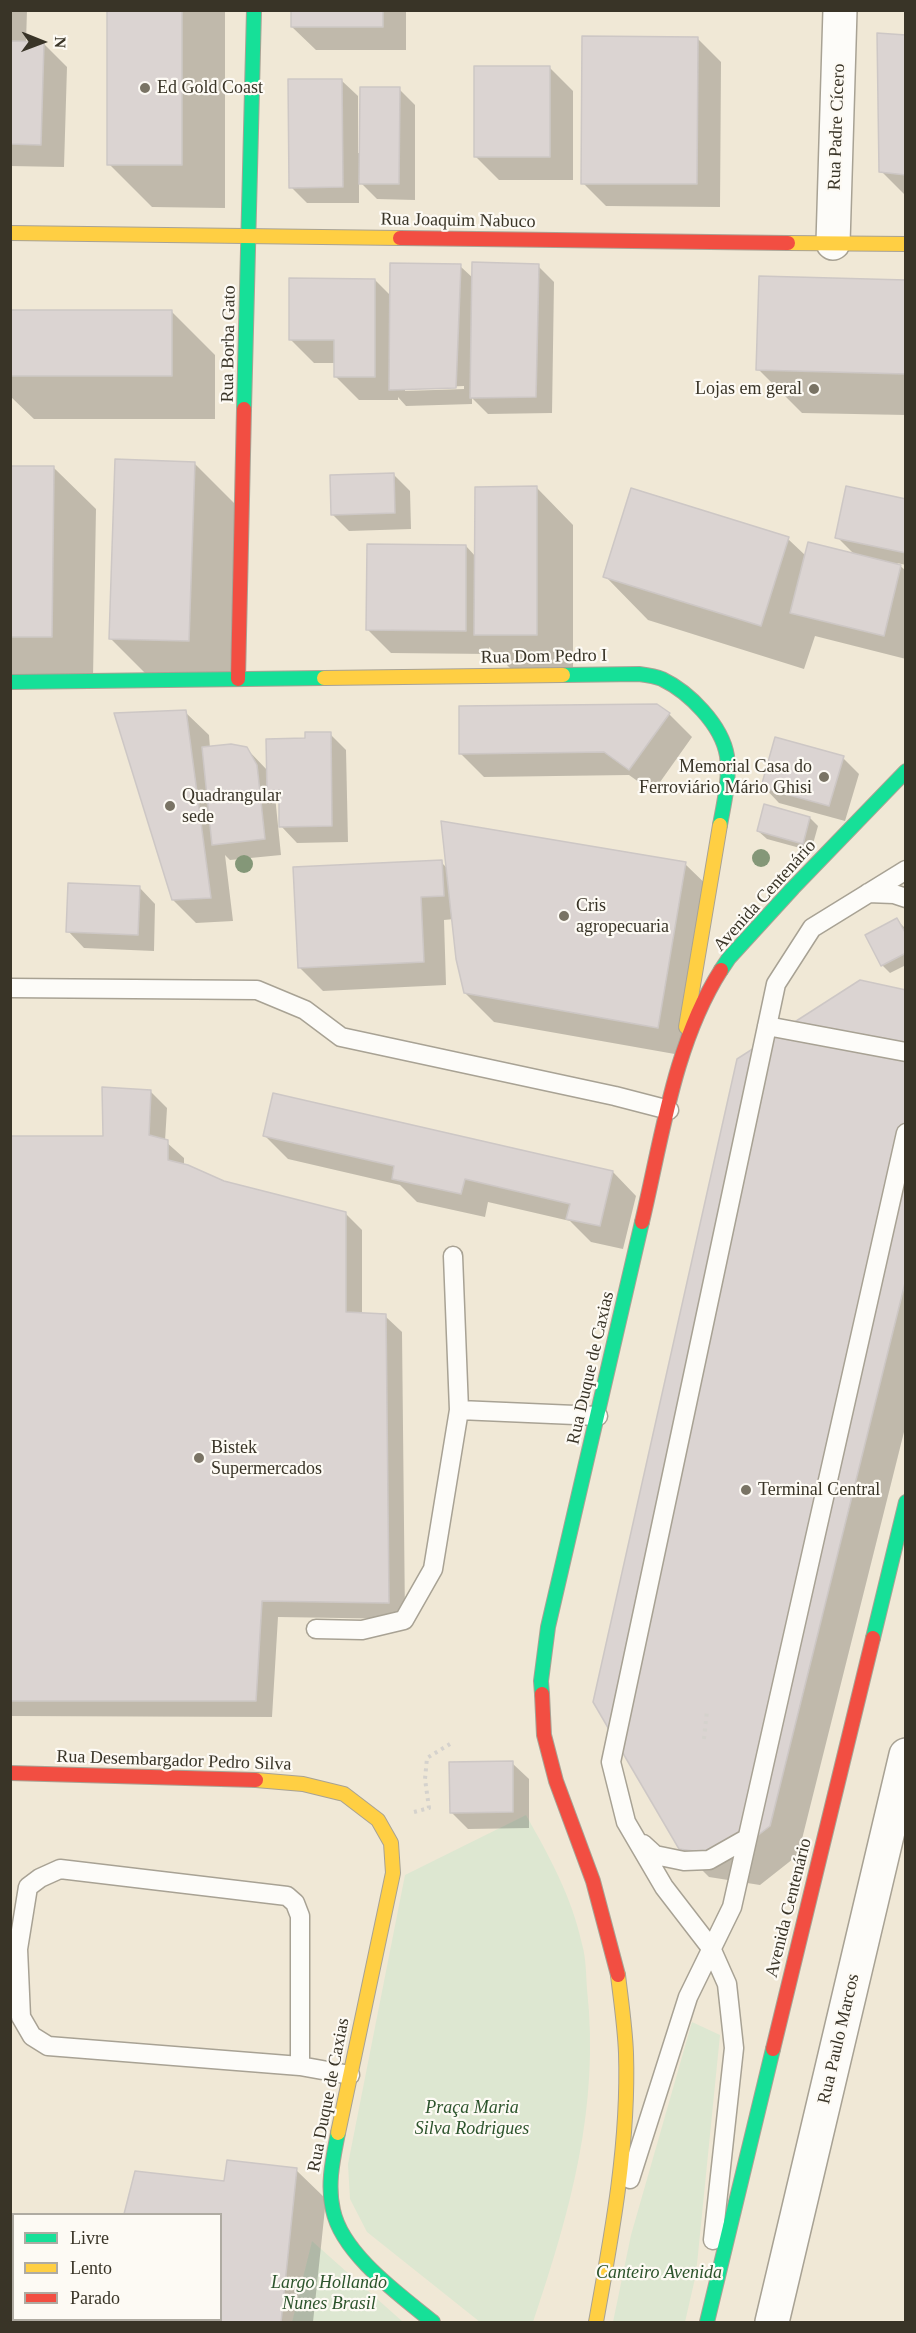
<!DOCTYPE html>
<html>
<head>
<meta charset="utf-8">
<style>
	body { margin:0 }
	#map { position:relative; width:916px; height:2333px; overflow:hidden; background:#f0e8d6; font-family:"Times New Roman",serif }
	canvas { display:block }
	.frame { position:absolute; inset:0; border:12px solid #393427; pointer-events:none }
	.legend { position:absolute; left:12px; top:2213px; width:210px; height:108px; box-sizing:border-box; background:#fdfaf4; border:2px solid #afaba2; margin:0; padding:8px 10px; list-style:none; font-size:18px; color:#393427 }
	.legend li { display:flex; align-items:center; gap:12px; height:30px }
	.legend b { width:30px; border:2px solid #afaba2 }
	.north { position:absolute; left:12px; top:12px; width:60px; height:60px; -webkit-text-stroke:4px #fdfaf4; paint-order:stroke; rotate:91deg; font-size:16px; font-weight:700; line-height:24px; text-align:center; color:#393427 }
	.north::after { content:''; display:block; margin:auto; width:21px; height:27px; background:#393427; clip-path:polygon(50% 0,100% 100%,50% 72%,0 100%) }
</style>
</head>
<body>
<div id="map">
<canvas width="916" height="2333"></canvas>
<div class="frame"></div>
<ul class="legend">
<li><b style="height:8px;background:#16e098"></b>Livre</li>
<li><b style="height:8px;background:#ffcf43"></b>Lento</li>
<li><b style="height:8px;background:#f24e42"></b>Parado</li>
</ul>
<div class="north">N</div>
</div>
<script>
const ctx = document.querySelector('canvas').getContext('2d');
ctx.lineJoin = 'round';
function paint(path, color) {
  ctx.fillStyle = color;
  ctx.fill(path, 'evenodd');
}
function strokePath(path, color, width, dash) {
  ctx.strokeStyle = color;
  ctx.lineWidth = width;
  ctx.lineCap = dash ? 'butt' : 'round';
  ctx.setLineDash(dash || []);
  ctx.stroke(path);
}
function write(font, color, halo, rows, align = 'center') {
  ctx.font = font + ' "Times New Roman",serif';
  ctx.lineWidth = 4.5;
  ctx.setLineDash([]);
  ctx.textBaseline = 'middle';
  ctx.strokeStyle = halo;
  ctx.fillStyle = color;
  for (const [text, x, y, turn = 0] of rows) {
    ctx.save();
    ctx.translate(x, y);
    ctx.rotate((+turn || 0) * Math.PI / 180);
    ctx.textAlign = isNaN(turn) ? turn : align;
    if (halo) ctx.strokeText(text, 0, 0);
    ctx.fillText(text, 0, 0);
    ctx.restore();
  }
}
paint(new Path2D(`
	M526 1815C549 1856 572 1897 582 1944 586 1958 586 1974 587 1989 600 2107 570 2212 533 2322H480L367 2232 350 2199 348 2164 405 1875Z
	M692 2022 720 2035 696 2274 685 2322H613L631 2235Z
	M312 2241 403 2322H292Z`), '#dde7d1');
paint(new Path2D(`
	M10 10H27L26 43H43L67 67 64 167 10 166Z
	M109 10H225V208L152 207 109 164Z
	M292 10H406V50H316L292 27Z
	M906 36V196L881 171Z
	M697 38 721 62 720 207 606 206 583 183Z
	M549 67 573 91V180H499L476 157Z
	M341 80 358 96V153H361L399 89 415 105V200L377 199 359 181V203H307L291 187Z
	M460 266 474 279 538 266 554 282 552 413 488 414 472 398V404L406 406 398 397V400H359L335 376V363H314L290 339 375 280 391 296ZM464 386V389L405 391V388Z
	M906 282V415L802 413 758 369Z
	M10 311 172 312 215 355V419H34L10 396Z
	M194 463 236 505 230 682 152 680 110 638Z
	M10 467 54 468 96 509 93 678 10 677Z
	M394 475 410 491 411 529 349 531 333 515Z
	M537 488 573 525V671H513L489 647V654L391 653 368 630 466 546 476 557Z
	M906 501V565L897 563 906 571V659L815 636 804 669 648 620 605 576 788 539 806 556 855 555 837 537Z
	M185 712 209 735 210 748H246L268 771 307 739 330 734 346 750 348 842 297 843 281 826V802L275 796 281 855 230 860 225 855 233 921 196 923 173 900Z
	M669 714 692 737 653 792 629 775 484 777 461 754Z
	M843 758 859 774 845 821 779 803 763 786Z
	M810 818 818 826 811 851 767 839 758 831Z
	M441 862 448 869 685 864 715 893 686 1056 494 1022 465 993 454 919 444 920 446 985 323 991 299 967Z
	M139 887 155 904 154 951 84 948 68 931Z
	M897 920 906 929V965L890 973 882 965Z
	M906 991V1424L798 1855 760 1885 709 1877 680 1848Z
	M150 1091 167 1108 165 1141 184 1158V1165L224 1183 345 1213 362 1230V1314L385 1316 402 1332 405 1619 278 1617 272 1717 10 1716V1138H105Z
	M265 1136 613 1172 636 1196 623 1249 591 1242 570 1221 488 1202 485 1217 417 1202 400 1185 288 1159Z
	M512 1763 529 1779V1828L468 1829 451 1812Z
	M296 2170 326 2199 313 2322H101L102 2320H220V2214H126L136 2172 225 2183Z`), '#0003');
const building = new Path2D(`
	M107 10H182V165H107Z
	M291 10H383V27H291Z
	M877 33 906 35V175L879 172Z
	M582 36 698 37 697 184H581Z
	M10 41 44 42 41 145 10 144Z
	M474 66H550V157H474Z
	M288 79H342L343 187 289 188Z
	M360 87H400L399 184H359Z
	M472 262 539 264 536 397 470 398Z
	M390 263 461 264 456 388 389 390Z
	M759 276 906 280V374L756 370Z
	M289 278 375 279V377H334V340H289Z
	M10 310H172V376H10Z
	M115 459 195 462 189 641 109 639Z
	M10 466H54L52 637H10Z
	M394 473 395 513 331 515 330 475Z
	M537 486V635H474L475 487Z
	M846 486 906 499V553L835 538Z
	M631 488 789 537 761 626 603 577Z
	M808 542 901 565 884 636 790 613Z
	M367 544 466 545V631L366 630Z
	M657 704 670 713 629 770 604 752 459 754V706Z
	M186 710 211 898 172 900 114 713Z
	M305 732H331L332 826 279 827V790L267 791 266 739 305 738Z
	M775 737 844 756 829 806 761 787Z
	M231 744 247 747 257 765 265 839 212 845 202 747Z
	M764 804 810 817 803 844 757 831Z
	M441 821 686 862 658 1028 464 993 456 959Z
	M442 860 444 896 421 897 424 962 298 968 293 867Z
	M68 883 140 886 138 935 66 932Z
	M897 918 906 934V953L881 966 865 935Z
	M860 980 906 990V1279L770 1826 731 1856 679 1849 593 1702 737 1059Z
	M102 1087 151 1090 149 1135 168 1140V1160L188 1165 224 1181 346 1212V1312L386 1314 389 1603 262 1601 256 1701H10V1136H103Z
	M273 1093 613 1171 600 1226 566 1219 570 1204 465 1179 461 1194 392 1179 394 1166 263 1136Z
	M513 1761V1812L450 1813 449 1762Z
	M227 2160 297 2168 281 2322H99L100 2320H220V2214H124L135 2171 224 2181Z`);
paint(building, '#dbd4d2');
strokePath(building, '#cdc7c5', 1.5);
const lane = new Path2D(`
	M868 893 894 894 906 898
	M10 988 257 990 305 1010 341 1037 615 1096 669 1110
	M767 1026 906 1052
	M459 1410 598 1416
	M316 1629 362 1630 404 1620 433 1569 459 1410 453 1256
	M643 1844 655 1855 684 1861 709 1860 746 1839
	M300 2066V1916L295 1903 287 1896 60 1869 40 1878 28 1887 18 1949 21 2017 32 2036 48 2046 300 2066 350 2075
	M630 2179 688 1997 732 1907 906 1133
	M713 2240 734 2048 727 1984 711 1948 664 1887 626 1822 611 1762 776 984 812 928 906 870`);
const street = new Path2D(`
	M833 243 840 10
	M772 2322 906 1755`);
const fast = new Path2D(`
	M244 409 254 10
	M563 675 639 674C647 675 655 676 662 679 689 692 722 725 727 756 730 779 724 803 720 825
	M10 682 324 678
	M721 970 729 958 793 888 906 771
	M873 1638 906 1502
	M542 1694 541 1681 548 1627 642 1222
	M338 2133C333 2159 327 2184 333 2210 342 2254 400 2295 433 2322
	M707 2322 773 2049`);
const slow = new Path2D(`
	M10 233 400 238
	M788 243 906 244
	M324 678 563 675
	M686 1027 720 825
	M256 1780 303 1784 344 1794 378 1820 391 1843 393 1873 338 2133
	M596 2322C612 2234 629 2143 626 2053 625 2027 621 2001 618 1975`);
const jam = new Path2D(`
	M400 238 788 243
	M238 679 244 409
	M642 1222C662 1138 674 1044 721 970
	M542 1694 544 1735 556 1781 593 1881 618 1975
	M10 1773 256 1780
	M773 2049 873 1638`);
strokePath(lane, '#a8a294', 21);
strokePath(street, '#a8a294', 36);
strokePath(fast, '#a8a294', 16);
strokePath(slow, '#a8a294', 16);
strokePath(jam, '#a8a294', 16);
strokePath(new Path2D(`
	M704 1739 707 1710
	M414 1812 429 1808 425 1779 427 1758 450 1744`), '#d5d2cd', 4, [3, 4.5]);
strokePath(lane, '#fdfcf9', 18);
strokePath(street, '#fdfcf9', 33);
strokePath(fast, '#16e098', 14);
strokePath(slow, '#ffcf43', 14);
strokePath(jam, '#f24e42', 14);
ctx.fillStyle = '#849778';
for (const [x, y] of [
	[761,858],
	[244,864]
]) {
  ctx.beginPath();
  ctx.arc(x, y, 9, 0, 2 * Math.PI);
  ctx.fill();
}
for (const [x, y, r, color] of [
	[145,88,6,"#797364"],
	[814,389,6,"#797364"],
	[824,777,6,"#797364"],
	[170,806,6,"#797364"],
	[564,916,6,"#797364"],
	[199,1458,6,"#797364"],
	[746,1490,6,"#797364"]
]) {
  const dot = new Path2D();
  dot.arc(x, y, r, 0, 2 * Math.PI);
  ctx.fillStyle = color;
  ctx.fill(dot);
  strokePath(dot, '#fdfaf4', 2);
}
write('18px', '#393427', '#fdfaf4', [
	["Ed Gold Coast",157,88],
	["Lojas em geral",802,389,"right"],
	["Memorial Casa do",812,767,"right"],
	["Ferroviário Mário Ghisi",812,788,"right"],
	["Quadrangular",182,796],
	["sede",182,817],
	["Cris",576,906],
	["agropecuaria",576,927],
	["Bistek",211,1448],
	["Supermercados",211,1469],
	["Terminal Central",758,1490]
], 'left');
write('18px', '#393427', '#fdfaf4', [
	["Rua Padre Cícero",837,127,-88],
	["Rua Joaquim Nabuco",458,221,1],
	["Rua Borba Gato",229,344,-89],
	["Rua Dom Pedro I",544,657,-1],
	["Avenida Centenário",765,896,-48],
	["Rua Duque de Caxias",591,1368,-77],
	["Rua Desembargador Pedro Silva",174,1761,2],
	["Avenida Centenário",789,1908,-76],
	["Rua Paulo Marcos",839,2039,-77],
	["Rua Duque de Caxias",329,2095,-79]
]);
write('italic 18px', '#2c542c', '#fdfaf4', [
	["Praça Maria",472,2108],
	["Silva Rodrigues",472,2129],
	["Canteiro Avenida",659,2273],
	["Largo Hollando",329,2283],
	["Nunes Brasil",329,2304]
]);
</script>
</body>
</html>
